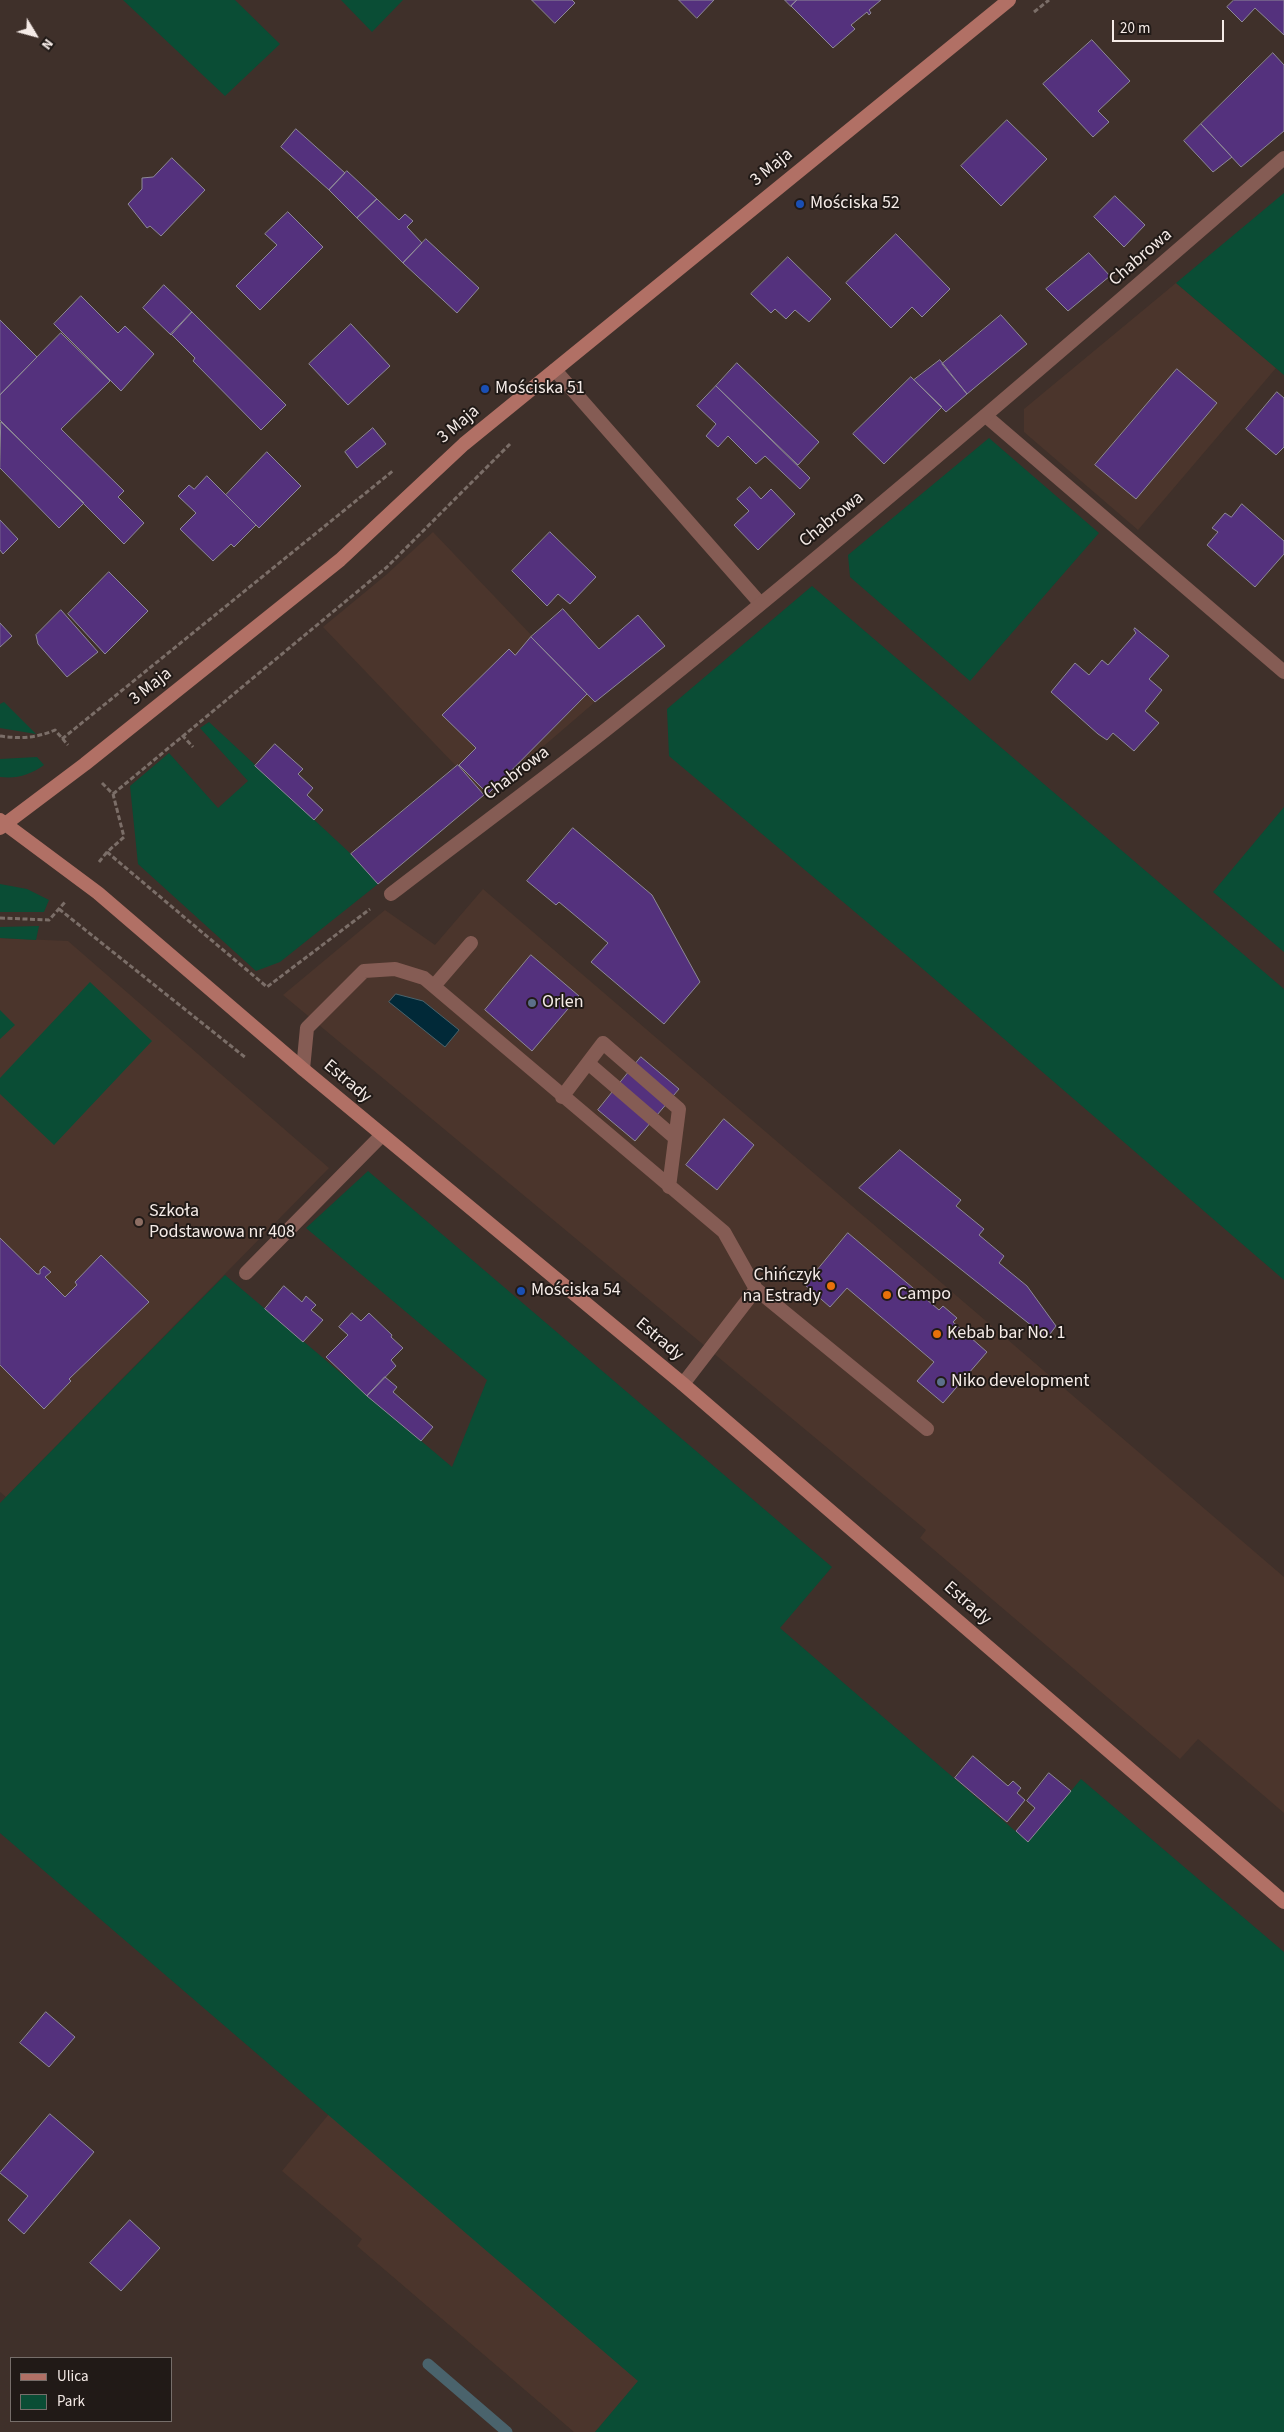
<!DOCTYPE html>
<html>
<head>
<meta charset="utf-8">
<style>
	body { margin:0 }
	#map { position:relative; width:1284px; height:2432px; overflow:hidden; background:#3f302a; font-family:"Source Sans 3",sans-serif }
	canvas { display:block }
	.legend { position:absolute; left:10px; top:2357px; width:162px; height:65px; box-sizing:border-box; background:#211a17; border:1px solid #766e6a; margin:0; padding:6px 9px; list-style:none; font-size:15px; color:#f5ebe7 }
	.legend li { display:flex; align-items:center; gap:10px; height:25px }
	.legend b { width:25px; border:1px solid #766e6a }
	.north { position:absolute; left:10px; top:10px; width:50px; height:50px; -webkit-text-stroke:4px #211a17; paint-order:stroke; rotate:127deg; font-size:14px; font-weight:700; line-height:20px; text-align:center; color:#f5ebe7 }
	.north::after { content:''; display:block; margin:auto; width:18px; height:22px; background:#f5ebe7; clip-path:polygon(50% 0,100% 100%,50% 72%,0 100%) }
	.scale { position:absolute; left:1112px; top:20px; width:112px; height:22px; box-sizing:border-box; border:2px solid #f5ebe7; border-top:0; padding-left:6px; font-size:15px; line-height:18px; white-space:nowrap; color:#f5ebe7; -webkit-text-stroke:4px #211a17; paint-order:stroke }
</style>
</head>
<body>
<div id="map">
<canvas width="1284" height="2432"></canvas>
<ul class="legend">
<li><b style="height:6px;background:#b17065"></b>Ulica</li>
<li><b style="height:14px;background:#0a4d35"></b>Park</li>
</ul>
<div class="north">N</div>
<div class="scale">20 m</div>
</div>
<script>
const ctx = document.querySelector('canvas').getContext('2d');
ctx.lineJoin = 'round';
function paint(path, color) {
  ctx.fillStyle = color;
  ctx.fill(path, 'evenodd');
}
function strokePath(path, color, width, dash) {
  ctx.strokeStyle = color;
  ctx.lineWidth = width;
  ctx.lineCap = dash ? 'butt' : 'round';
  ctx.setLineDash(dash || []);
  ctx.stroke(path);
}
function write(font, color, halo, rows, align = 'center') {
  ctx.font = font + ' "Source Sans 3",sans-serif';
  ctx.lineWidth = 4;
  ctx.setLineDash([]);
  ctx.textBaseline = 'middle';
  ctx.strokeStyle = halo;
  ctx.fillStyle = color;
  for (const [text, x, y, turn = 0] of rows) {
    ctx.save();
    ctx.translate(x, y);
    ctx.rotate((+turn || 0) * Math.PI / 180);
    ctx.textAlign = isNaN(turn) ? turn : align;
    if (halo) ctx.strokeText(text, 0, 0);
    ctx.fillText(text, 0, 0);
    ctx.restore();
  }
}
paint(new Path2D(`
	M1176 283 1276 368 1138 530 1024 432V409Z
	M433 532 595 702 488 794 484 795 459 765 456 766 323 627 386 575Z
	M483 889 1284 1577V1813L1198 1739 1180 1759 920 1538 926 1530 283 995 385 910 435 945Z
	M0 938 68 941 329 1168 6 1497 0 1492Z
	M329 2114 639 2381 595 2432H574L357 2246 362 2239 282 2171Z`), '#4b352c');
paint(new Path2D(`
	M123 0H235L280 44 225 96Z
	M341 0H403L372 32Z
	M1284 193V375L1176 283Z
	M989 438 1099 533 970 681 850 577 848 555Z
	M812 586 1284 989V1280L917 964 669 756 667 709Z
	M4 702 36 734 0 728V704Z
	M209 722 351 854 378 884 280 962 256 971 138 864 130 786 169 753 218 808 248 781 200 728Z
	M37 757 44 765C30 775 17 779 0 777V759Z
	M1284 807V952L1213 892Z
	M0 884 27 889 49 900 44 912H0Z
	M39 926 36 940 0 938V927Z
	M90 982 152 1041 54 1145 0 1094V1078Z
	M0 1010 15 1025 0 1039Z
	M368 1171 832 1567 780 1628 1028 1842 1081 1779 1284 1952V2432H595L638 2381 0 1833V1503L225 1275 452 1467 487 1380 306 1228Z`), '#0a4d35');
const water = new Path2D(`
	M396 994 423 1001 459 1030 445 1047 389 1002Z`);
paint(water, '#012938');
strokePath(water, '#4a636c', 1);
strokePath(new Path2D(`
	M428 2364 507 2432`), '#4a636c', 11);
const building = new Path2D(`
	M532 0H572L575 3 555 23Z
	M679 0H714L697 18Z
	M785 0H797L791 6Z
	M797 0H881L869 10 871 13 869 15 867 12 851 25 855 29 833 48 791 6Z
	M1234 0H1284V35L1255 8 1242 22 1227 7Z
	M1092 40 1130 81 1098 111 1109 122 1093 137 1043 84Z
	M1273 53 1284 65V131L1241 167 1201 124Z
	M1007 120 1047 159 1001 206 961 166Z
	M1201 124 1232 157 1213 172 1184 141Z
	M296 129 345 173 329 190 281 147Z
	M172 158 205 190 161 236 150 226 147 228 128 204 142 189V178L153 177Z
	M347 171 377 199 357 218 329 190Z
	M1115 196 1145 225 1124 247 1094 217Z
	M377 199 399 220 405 214 413 221 407 227 422 243 403 263 357 218Z
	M288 212 323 247 260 310 236 286 277 245 265 234Z
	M896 234 950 289 922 317 912 307 891 328 846 283Z
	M426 239 479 288 457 313 403 263Z
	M1089 253 1110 276 1068 311 1046 289Z
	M788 257 831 299 809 322 795 310 786 319 775 309 771 313 751 294Z
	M164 285 192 312 171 335 143 308Z
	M81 296 118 333 125 326 154 354 121 391 54 324Z
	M192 312 286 405 261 430 193 361 195 358 171 334Z
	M1001 315 1027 344 967 394 942 364Z
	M0 320 37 357 0 395Z
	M351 324 390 366 348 405 309 364Z
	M61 333 110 381 61 429 124 491 118 497 144 523 124 544 0 420V395Z
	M940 360 967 394 946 412 914 380Z
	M737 363 819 442 798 465 716 386Z
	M1177 369 1217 403 1136 499 1095 465Z
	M911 377 942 407 884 464 853 434Z
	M716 386 810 478 800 489 765 456 756 464 728 436 718 447 706 436 716 424 697 406Z
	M1277 392 1284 398V447L1276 455 1246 429Z
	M1 422 84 503 59 528 0 468Z
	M373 428 386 444 357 468 345 452Z
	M267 452 301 486 259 528 226 495Z
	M207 476 256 525 234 547 231 544 213 561 180 529 196 513 178 496 189 485 194 489Z
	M750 487 761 499 771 489 795 514 758 550 734 525 749 511 737 499Z
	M1242 504 1284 541V554L1255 587 1207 545 1218 532 1212 528 1225 513 1231 517Z
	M0 520 18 539 3 554 0 550Z
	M550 532 596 577 570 604 558 594 547 606 512 571Z
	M109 572 148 611 105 654 68 614Z
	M563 609 599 649 638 615 665 646 595 702 531 637Z
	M61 610 98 652 67 677 38 644 36 635Z
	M0 623 12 636 0 647Z
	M1135 628 1169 656 1149 679 1162 690 1145 711 1159 723 1134 751 1113 733 1107 740 1098 734 1051 692 1075 663 1089 675 1102 660 1108 665 1136 633 1134 630Z
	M531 637 587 694 488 794 459 765 476 748 442 715 509 649 515 655Z
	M275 744 303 769 298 774 313 788 307 795 323 810 314 820 255 766Z
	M458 765 484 795 378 884 351 854Z
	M573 828 652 895 700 982 664 1024 591 962 608 943 559 902 556 905 527 881Z
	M531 955 579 996 532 1051 485 1010Z
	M641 1057 679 1089 635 1141 598 1110Z
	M724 1119 754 1145 717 1190 686 1165Z
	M900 1150 961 1200 956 1206 984 1229 979 1235 1004 1256 999 1263 1027 1286 1056 1326 1047 1338 859 1188Z
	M848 1233 939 1310 943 1306 957 1318 953 1322 987 1352 943 1403 917 1381 934 1362 847 1288 830 1307 805 1285Z
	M0 1238 37 1274H40V1270L44 1266 51 1272 45 1277 65 1297 77 1285 75 1282 101 1255 149 1302 69 1379 71 1381 44 1409 0 1365Z
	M284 1286 302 1302 306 1296 316 1305 311 1310 323 1320 303 1342 265 1309Z
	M352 1313 361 1321 369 1313 392 1335 391 1337 403 1348 391 1360 396 1366 367 1396 326 1357 348 1335 339 1327Z
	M385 1377 397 1387 393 1392 433 1427 421 1441 367 1396Z
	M973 1756 1008 1786 1013 1781 1021 1788 1017 1793 1025 1800 1007 1822 955 1778Z
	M1049 1773 1071 1791 1028 1842 1016 1831 1035 1808 1027 1801Z
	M46 2012 75 2037 49 2067 20 2043Z
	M50 2114 94 2152 24 2234 8 2220 28 2196 0 2173Z
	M130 2220 160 2248 121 2291 90 2263Z`);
paint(building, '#54317d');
strokePath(building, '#8e8998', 1);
strokePath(new Path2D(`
	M1034 12 1049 0
	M182 735 193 747
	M0 736C19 739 37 738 55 730L68 745
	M62 739 394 470
	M102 783 113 794 124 837 107 852 267 987 370 909
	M113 794 387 567 510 444
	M99 862 107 852
	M59 909 246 1058
	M0 918 49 920 66 901`), '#7b6e68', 3, [5, 2.5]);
strokePath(new Path2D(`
	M555 370 760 603
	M987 417 1284 672
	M434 986 471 943
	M588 1063 674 1137
	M303 1069 307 1028 364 971 395 969 424 978 724 1232 756 1289 683 1384
	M562 1097 603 1043 679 1109 669 1187
	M246 1273 382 1135
	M756 1289 927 1429`), '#855c54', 14);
strokePath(new Path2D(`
	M391 894C466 836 543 780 617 721 844 539 1064 349 1284 158`), '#855c54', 14);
strokePath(new Path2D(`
	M0 820 98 893 303 1069 683 1384 1284 1902
	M0 828 85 764 340 560 464 444 1009 0`), '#b17065', 14);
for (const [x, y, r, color] of [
	[800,204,5,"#1a4fb4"],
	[485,389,5,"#1a4fb4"],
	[532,1003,5,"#5c6f8a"],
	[139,1222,5,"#8d6e63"],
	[831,1286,5,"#e8710a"],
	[521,1291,5,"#1a4fb4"],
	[887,1295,5,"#e8710a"],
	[937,1334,5,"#e8710a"],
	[941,1382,5,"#5c6f8a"]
]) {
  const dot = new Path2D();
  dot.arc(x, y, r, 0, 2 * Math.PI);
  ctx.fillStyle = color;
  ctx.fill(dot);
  strokePath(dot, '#211a17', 2);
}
write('18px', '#f5ebe7', '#211a17', [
	["3 Maja",772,168,-39],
	["Chabrowa",1141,258,-41],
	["3 Maja",459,425,-40],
	["Chabrowa",832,520,-39],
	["3 Maja",151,687,-38],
	["Chabrowa",517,774,-37],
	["Estrady",347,1082,40],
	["Estrady",659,1340,40],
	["Estrady",967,1604,41]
]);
write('18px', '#f5ebe7', '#211a17', [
	["Mościska 52",810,204],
	["Mościska 51",495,389],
	["Orlen",542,1003],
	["Szkoła",149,1212],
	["Podstawowa nr 408",149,1233],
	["Chińczyk",821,1276,"right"],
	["na Estrady",821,1297,"right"],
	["Mościska 54",531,1291],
	["Campo",897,1295],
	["Kebab bar No. 1",947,1334],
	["Niko development",951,1382]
], 'left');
</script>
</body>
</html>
